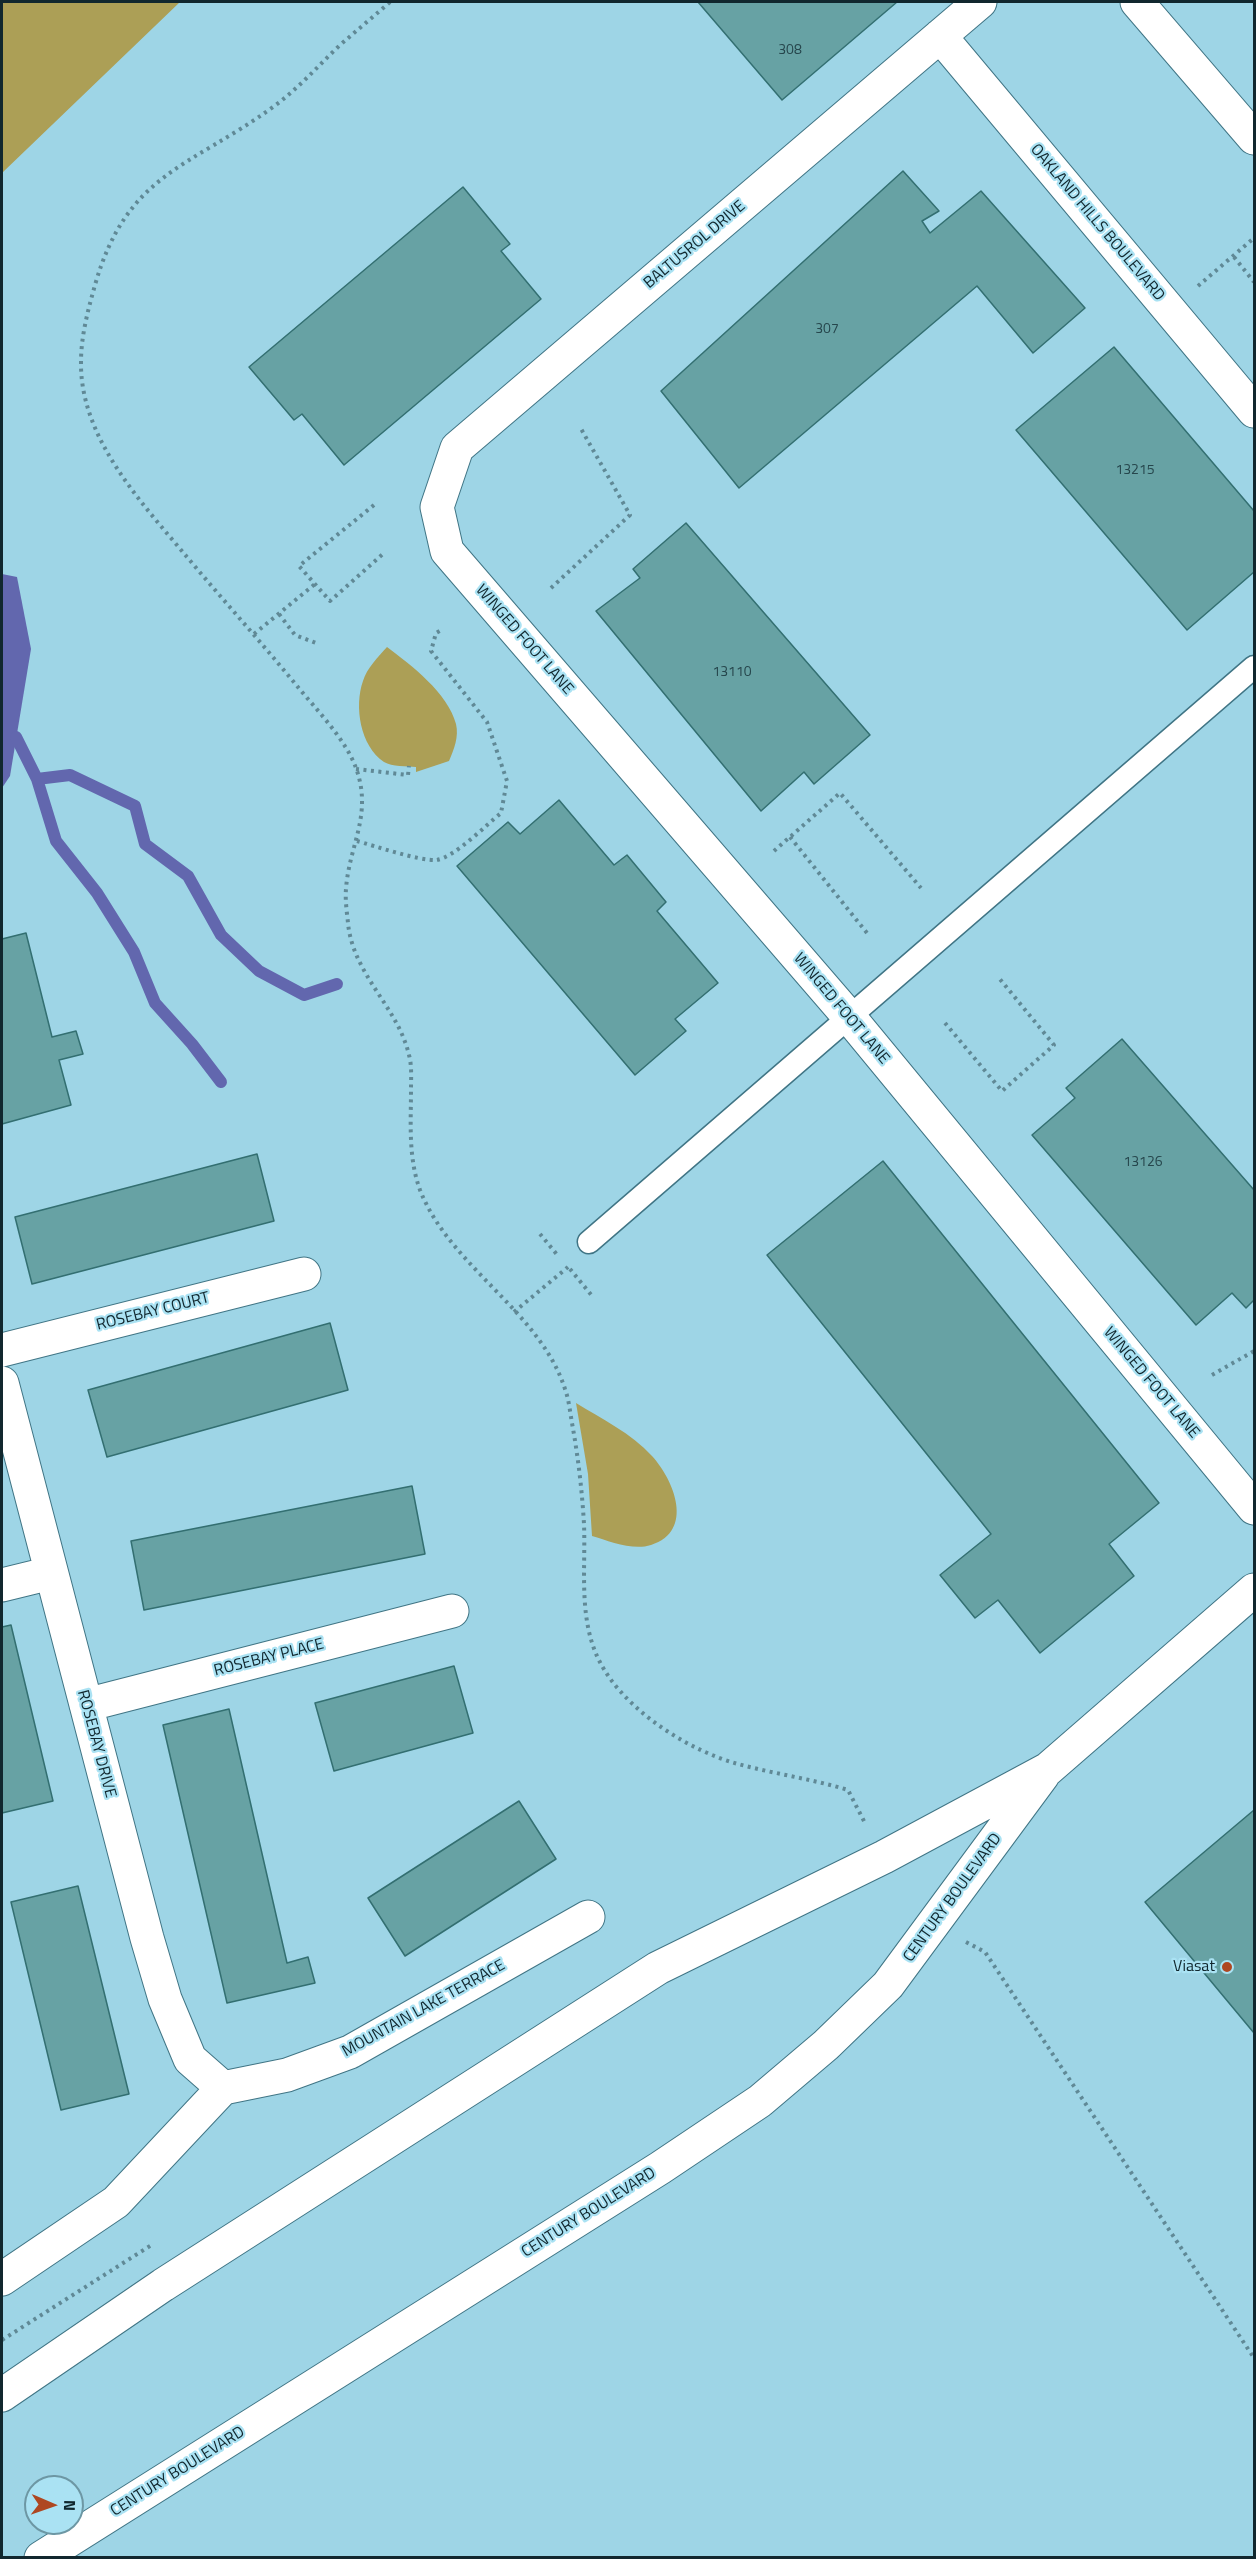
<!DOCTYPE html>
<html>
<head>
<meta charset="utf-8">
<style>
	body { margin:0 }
	#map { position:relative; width:1256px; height:2559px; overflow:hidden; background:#9ed5e6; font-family:"Titillium Web",sans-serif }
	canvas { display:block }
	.frame { position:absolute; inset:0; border:3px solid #11272e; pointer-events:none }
	.north { position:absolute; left:24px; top:2475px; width:60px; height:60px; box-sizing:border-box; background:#aae2f3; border:2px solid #6d97a4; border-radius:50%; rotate:92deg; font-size:16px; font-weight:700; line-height:24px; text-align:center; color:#11272e }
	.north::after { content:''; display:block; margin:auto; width:21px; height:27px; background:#ae4721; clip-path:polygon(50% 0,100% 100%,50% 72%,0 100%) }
</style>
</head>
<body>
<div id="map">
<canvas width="1256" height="2559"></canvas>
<div class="frame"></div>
<div class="north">N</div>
</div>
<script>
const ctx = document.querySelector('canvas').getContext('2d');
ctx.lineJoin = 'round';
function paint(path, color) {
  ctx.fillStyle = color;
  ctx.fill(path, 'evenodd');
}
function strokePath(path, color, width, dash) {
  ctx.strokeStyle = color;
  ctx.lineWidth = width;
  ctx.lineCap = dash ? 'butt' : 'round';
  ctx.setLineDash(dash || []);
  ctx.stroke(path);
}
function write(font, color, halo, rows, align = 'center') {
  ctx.font = font + ' "Titillium Web",sans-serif';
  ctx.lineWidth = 4.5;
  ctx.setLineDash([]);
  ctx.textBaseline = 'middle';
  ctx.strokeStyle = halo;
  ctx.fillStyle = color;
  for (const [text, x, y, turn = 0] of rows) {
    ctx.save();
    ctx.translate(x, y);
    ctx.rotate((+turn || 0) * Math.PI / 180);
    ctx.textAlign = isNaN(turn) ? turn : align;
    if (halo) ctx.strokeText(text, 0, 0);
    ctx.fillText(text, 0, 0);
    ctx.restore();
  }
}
paint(new Path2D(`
	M2 2H180L2 173Z
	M387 647C411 665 448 693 456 724 459 737 454 749 449 761L416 772V767C407 766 392 767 384 762 360 746 354 706 363 681 367 668 378 657 387 647Z
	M576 1403C602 1419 631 1433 652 1456 674 1480 695 1531 651 1545 633 1551 609 1541 592 1536L588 1474Z`), '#ac9f56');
paint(new Path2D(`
	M2 574 17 577 31 649 10 776 2 788Z`), '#6267ae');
strokePath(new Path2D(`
	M16 737 37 779 56 841 97 893 134 952 155 1003 192 1044 221 1082
	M37 779 70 775 135 806 145 844 188 876 221 935 259 971 304 995 337 984`), '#6267ae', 12);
const building = new Path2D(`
	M698 2H897L782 100Z
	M903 171 939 211 922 221 930 233 981 191 1085 308 1033 353 977 286 739 488 661 391Z
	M463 187 510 244 501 251 541 299 344 465 302 414 294 420 249 367Z
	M1114 347 1254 511V572L1187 630 1016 430Z
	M686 523 870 735 814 784 804 772 761 811 596 611 640 578 633 569Z
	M559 800 614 865 627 855 666 902 657 911 718 983 675 1019 686 1031 635 1075 457 866 508 822 520 834Z
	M26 933 52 1037 76 1031 83 1054 59 1060 71 1105 2 1124V939Z
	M1122 1039 1254 1190V1300L1246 1308 1232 1293 1196 1325 1032 1135 1075 1098 1066 1088Z
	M257 1154 274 1221 32 1284 15 1217Z
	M883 1161 1159 1503 1109 1544 1134 1576 1040 1653 998 1600 975 1618 940 1575 991 1534 767 1255Z
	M330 1323 348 1390 107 1457 88 1390Z
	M412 1486 425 1554 144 1610 131 1541Z
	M11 1625 53 1801 2 1813V1627Z
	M454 1666 473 1733 334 1771 315 1703Z
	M229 1709 287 1963 308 1957 315 1983 227 2003 163 1725Z
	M519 1801 556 1859 405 1956 368 1898Z
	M1254 1810V2033L1145 1902Z
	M78 1886 129 2094 61 2110 11 1902Z`);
paint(building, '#67a2a4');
strokePath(building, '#336f71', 1.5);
const service = new Path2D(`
	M589 1242 1254 667`);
const minor = new Path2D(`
	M980 2 457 448 437 507 447 551 850 1018 1254 1508
	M1137 2 1254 138
	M940 36 1254 411
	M2 1350 304 1274
	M2 1383 147 1938 165 1999 190 2059 223 2088
	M2 1585 51 1573
	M86 1705 452 1611
	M2 2279 116 2202 223 2088 287 2075 350 2052 588 1917`);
const tertiary = new Path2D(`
	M2 2395 163 2285 658 1968 884 1857 1048 1769 1254 1590
	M41 2558 660 2168 760 2101 826 2045 888 1985 1043 1775`);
strokePath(service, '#407585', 25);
strokePath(minor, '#407585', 35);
strokePath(tertiary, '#407585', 35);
strokePath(new Path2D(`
	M390 2C373 17 356 31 339 46 317 67 298 89 273 107 189 168 127 173 95 285 88 310 81 336 81 362 80 438 141 502 187 557 223 600 261 642 297 686 316 709 346 740 356 768 373 815 349 845 346 889 345 900 347 913 348 923 353 975 398 1007 409 1055 412 1066 411 1078 411 1089 411 1123 408 1157 420 1190 450 1267 540 1311 565 1389 569 1400 570 1412 572 1423 578 1456 582 1490 584 1524 586 1576 576 1631 609 1677 637 1717 691 1751 738 1764 775 1774 812 1779 848 1790L866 1825
	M1234 257 1254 282
	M1198 286 1254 238
	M374 505 299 566 330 601 384 553
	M551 588 630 515 580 427
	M279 614 295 635 316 643
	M254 634 315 584
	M356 769 408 775 409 766
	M790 837 867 933
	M357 841C375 846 419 861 436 860 454 858 486 825 501 813L507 781 487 722 431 651 436 633 443 629
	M774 851 840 793 921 888
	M945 1023 1002 1091 1054 1045 999 978
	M540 1234 559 1257
	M570 1269 593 1297
	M514 1312 568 1267
	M1212 1375 1254 1351
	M966 1942 985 1952 1254 2358
	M2 2340 153 2244`), '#608996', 4, [3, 4.5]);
strokePath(service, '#fff', 22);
strokePath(minor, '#fff', 33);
strokePath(tertiary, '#fff', 33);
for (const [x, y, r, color] of [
	[1227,1967,6,"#ae4721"]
]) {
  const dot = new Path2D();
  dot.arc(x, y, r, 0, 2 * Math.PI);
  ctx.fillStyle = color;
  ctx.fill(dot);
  strokePath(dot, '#aae2f3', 2);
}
write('14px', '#26464c', null, [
	["308",790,51],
	["307",827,330],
	["13215",1135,471],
	["13110",732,673],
	["13126",1143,1163]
]);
write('16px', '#11272e', '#aae2f3', [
	["OAKLAND HILLS BOULEVARD",1097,223,50],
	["BALTUSROL DRIVE",695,245,-40],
	["WINGED FOOT LANE",524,640,49],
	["WINGED FOOT LANE",841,1009,50],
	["ROSEBAY COURT",153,1312,-14],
	["WINGED FOOT LANE",1151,1383,50],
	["ROSEBAY PLACE",269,1658,-14],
	["ROSEBAY DRIVE",96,1744,75],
	["CENTURY BOULEVARD",953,1898,-54],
	["MOUNTAIN LAKE TERRACE",424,2009,-29],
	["CENTURY BOULEVARD",589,2213,-32],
	["CENTURY BOULEVARD",178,2472,-32]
]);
write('16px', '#11272e', '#aae2f3', [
	["Viasat",1215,1967]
], 'right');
</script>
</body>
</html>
